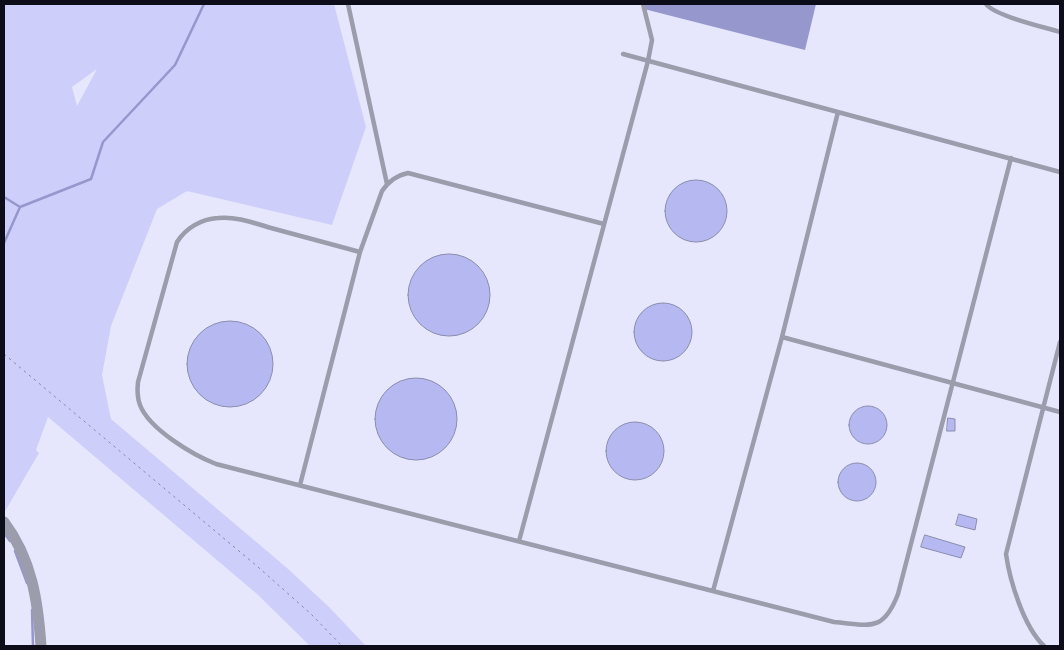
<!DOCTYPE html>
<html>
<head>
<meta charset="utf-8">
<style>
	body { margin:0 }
	#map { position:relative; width:1064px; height:650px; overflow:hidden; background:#e6e7fd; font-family:Commissioner,sans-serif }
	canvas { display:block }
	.frame { position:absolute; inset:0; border:5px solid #0d0d19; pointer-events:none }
</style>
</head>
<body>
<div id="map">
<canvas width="1064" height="650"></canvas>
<div class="frame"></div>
</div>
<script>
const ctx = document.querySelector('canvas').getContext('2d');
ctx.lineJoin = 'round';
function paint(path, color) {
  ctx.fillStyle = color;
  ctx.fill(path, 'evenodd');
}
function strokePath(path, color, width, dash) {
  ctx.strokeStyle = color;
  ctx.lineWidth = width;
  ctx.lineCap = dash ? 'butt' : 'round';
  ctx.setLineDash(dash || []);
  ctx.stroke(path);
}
paint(new Path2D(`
	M4 4H334L366 127 332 225 187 191 157 209 111 326 102 375 111 419 287 568 329 607 366 646H310L257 594 48 417 36 450 39 453 4 513ZM97 69 77 106 72 87Z`), '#cdcffa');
paint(new Path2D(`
	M645 4H816L805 50 644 9Z`), '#9597cd');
strokePath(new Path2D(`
	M4 197 20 207
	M4 243 20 207 91 179 103 142 175 65 204 4
	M4 533 10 541
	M15 551 27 583
	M32 610 33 646`), '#9597cd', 2.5);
const building = new Path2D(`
	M665 211a31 31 0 1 1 62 0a31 31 0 1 1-62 0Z
	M408 295a41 41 0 1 1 82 0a41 41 0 1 1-82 0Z
	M634 332a29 29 0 1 1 58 0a29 29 0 1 1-58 0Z
	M187 364a43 43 0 1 1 86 0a43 43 0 1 1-86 0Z
	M375 419a41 41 0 1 1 82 0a41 41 0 1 1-82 0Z
	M849 425a19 19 0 1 1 38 0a19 19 0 1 1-38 0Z
	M948 418 955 419V431H947Z
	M606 451a29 29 0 1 1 58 0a29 29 0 1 1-58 0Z
	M838 482a19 19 0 1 1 38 0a19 19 0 1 1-38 0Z
	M959 514 977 519 975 530 956 525Z
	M925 535 965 547 961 558 921 547Z`);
paint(building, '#b6b9f1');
strokePath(building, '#8a8cac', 1);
strokePath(new Path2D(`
	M4 354 258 567 311 614 342 646`), '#88899a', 1, [2.5, 4]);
strokePath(new Path2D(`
	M348 4 387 184
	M986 4C995 16 1044 27 1060 32
	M623 54 1060 172
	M360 252C330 244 301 236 271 228 254 223 236 216 218 218 201 219 186 228 177 242L138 382C137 391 137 397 140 405 149 429 193 455 216 464L834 622C870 625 883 633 898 594L1011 158
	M782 337 1060 412
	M300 485 360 252 382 191C389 181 396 176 408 173L604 224
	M519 541 648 61 652 40 643 4
	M713 591 782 337 838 112
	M1044 646C1024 627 1010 582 1006 554L1060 342`), '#9b9cac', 4.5);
strokePath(new Path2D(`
	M4 522C32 559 38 602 41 646`), '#9b9cac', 11);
</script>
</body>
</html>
